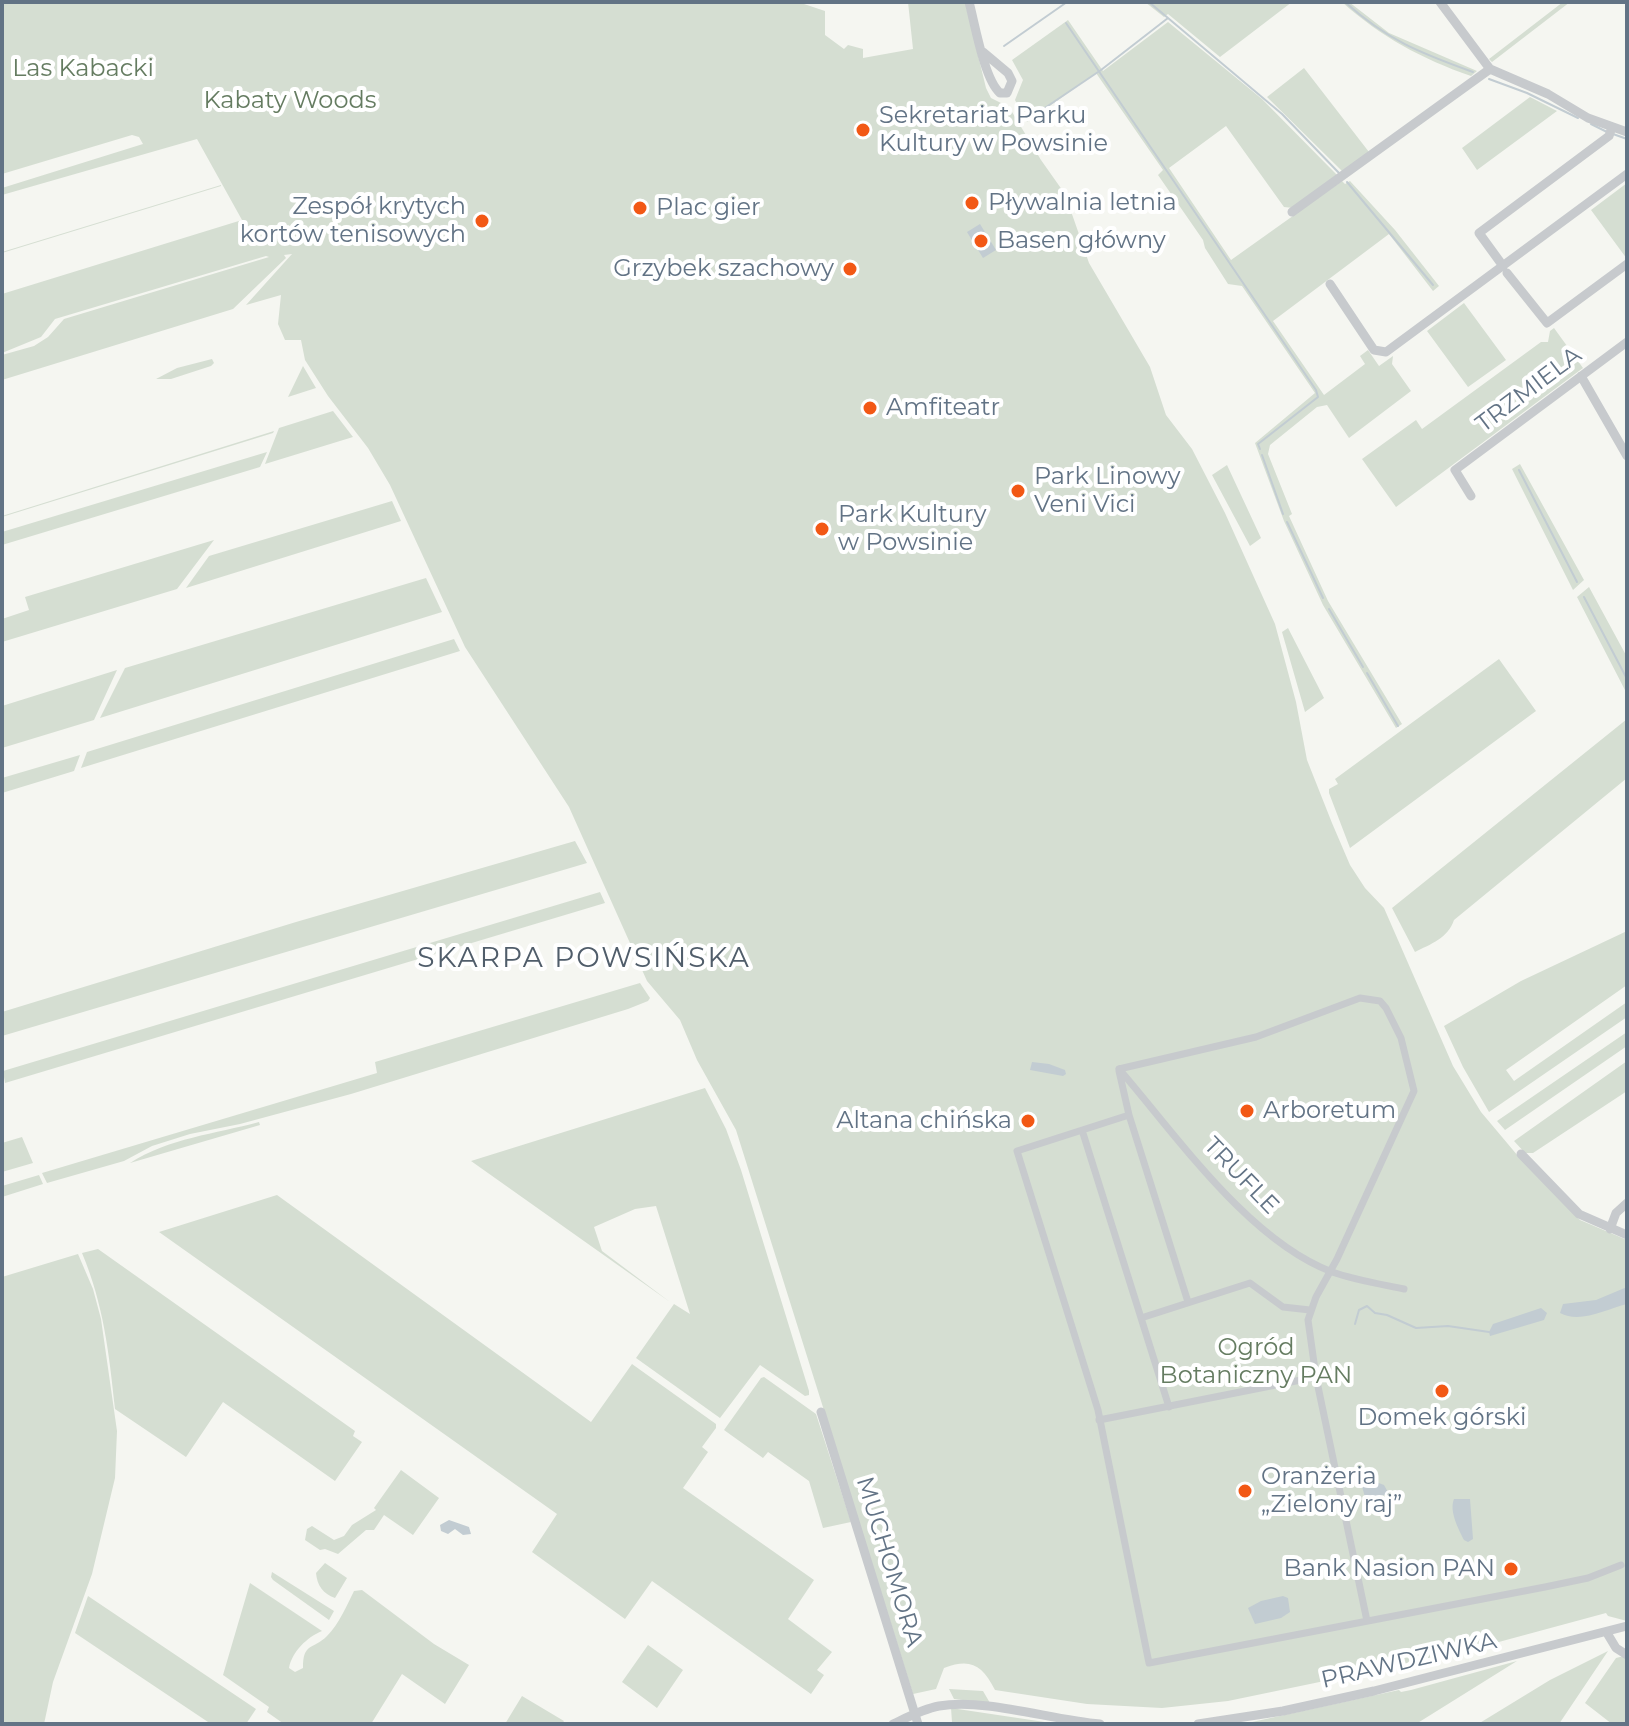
<!DOCTYPE html>
<html>
<head>
<meta charset="utf-8">
<style>
	body { margin:0 }
	#map { position:relative; width:1629px; height:1726px; overflow:hidden; background:#f5f6f1; font-family:Montserrat,sans-serif }
	canvas { display:block }
	.frame { position:absolute; inset:0; border:4px solid #627385; pointer-events:none }
</style>
</head>
<body>
<div id="map">
<canvas width="1629" height="1726"></canvas>
<div class="frame"></div>
</div>
<script>
const ctx = document.querySelector('canvas').getContext('2d');
ctx.lineJoin = 'round';
function paint(path, color) {
  ctx.fillStyle = color;
  ctx.fill(path, 'evenodd');
}
function strokePath(path, color, width, dash) {
  ctx.strokeStyle = color;
  ctx.lineWidth = width;
  ctx.lineCap = dash ? 'butt' : 'round';
  ctx.setLineDash(dash || []);
  ctx.stroke(path);
}
function write(font, color, halo, rows, align = 'center') {
  ctx.font = font + ' Montserrat,sans-serif';
  ctx.lineWidth = 8;
  ctx.setLineDash([]);
  ctx.textBaseline = 'middle';
  ctx.strokeStyle = halo;
  ctx.fillStyle = color;
  for (const [text, x, y, turn = 0] of rows) {
    ctx.save();
    ctx.translate(x, y);
    ctx.rotate((+turn || 0) * Math.PI / 180);
    ctx.textAlign = isNaN(turn) ? turn : align;
    if (halo) ctx.strokeText(text, 0, 0);
    ctx.fillText(text, 0, 0);
    ctx.restore();
  }
}
paint(new Path2D(`
	M2 2H798L825 11V35L844 49 848 45 863 49V58L913 49 908 2H965L986 88 991 98 1009 107 1041 160 1065 194 1089 263 1150 367 1166 415 1192 449 1225 513 1275 624 1296 702 1307 760 1332 823 1350 865 1365 888 1384 908 1453 1066 1481 1112 1518 1156 1580 1220 1627 1240V1621L1608 1616 1606 1613 1447 1656 1424 1661 1417 1659 1416 1662 1228 1701 1162 1708 1087 1704 995 1690C982 1665 971 1658 944 1668L936 1689 913 1694 736 1130 697 1060 680 1020 647 981 569 807 465 647 390 485 368 448 328 396 305 360 301 340H285L278 324 281 295 246 305 292 254 284 255 286 258 233 309 2 380V355L34 346 48 337 64 319 269 257 266 256 55 319 41 337 2 353V294L242 220 197 139 2 195V188L143 144 139 137 132 135 2 174Z
	M1145 2H1292L1220 57 1168 14 1164 17Z
	M1342 2H1349L1389 33 1477 71 1471 76C1422 59 1381 37 1342 2Z
	M1563 2H1570L1492 62 1489 59Z
	M1068 20 1103 71 1168 22 1262 99 1337 175 1293 208 1284 207 1226 126 1169 168 1231 260 1342 181 1345 184 1350 181 1395 230 1439 286 1433 291 1389 234 1273 321 1324 395 1365 364 1360 356 1368 350 1379 366 1393 356 1392 364 1411 391 1349 438 1327 405 1317 407 1270 445 1268 454 1292 514 1289 516 1328 601 1402 724 1396 728 1323 605 1284 521 1255 443 1315 393 1242 286 1228 284 1205 248 1203 240 1158 175 1163 170 1096 73 1027 122 1015 100 1023 80 1012 60Z
	M1304 68 1369 152 1342 171 1267 97Z
	M1530 97 1557 111 1477 170 1462 148Z
	M1627 183V259L1591 210Z
	M221 185V186L2 253V252Z
	M1464 303 1506 360 1468 387 1427 331Z
	M1554 328 1583 368 1396 507 1362 459 1416 420 1422 429 1541 342H1548L1550 331Z
	M212 359 214 363 211 366 171 379H156L177 368Z
	M303 366 316 388 288 397Z
	M333 411 353 437 265 464 279 428Z
	M274 431 273 433 2 517V516Z
	M267 452 260 467 2 545V532Z
	M1520 464 1584 580 1573 590 1512 469Z
	M1227 465 1261 538 1250 546 1212 475Z
	M392 501 401 521 186 588 209 556Z
	M214 540 177 589 2 642V619L29 610 25 597Z
	M426 578 442 612 100 718 125 668Z
	M1589 587 1627 657V694L1577 597Z
	M1288 628 1324 698 1305 712 1282 632Z
	M454 639 460 651 81 768 87 752Z
	M1499 659 1536 711 1350 848 1329 793V789L1338 784 1335 779Z
	M117 670 94 720 2 748V706Z
	M1627 719V778L1454 920C1448 938 1431 944 1415 952L1392 908Z
	M80 755 74 771 2 793V778Z
	M575 841 587 863 2 1036V1012L296 922Z
	M600 892 605 903 5 1083 3 1071Z
	M1627 931V985L1506 1070 1514 1081 1627 1002V1017L1489 1112 1463 1067 1444 1026 1521 981Z
	M640 983 650 998 648 1001 628 1009 351 1094 240 1124 190 1134 152 1146 124 1161 47 1183 42 1173 377 1073 375 1062Z
	M1627 1032V1046L1505 1130 1497 1121Z
	M1627 1061V1091L1621 1095 1533 1153H1525L1514 1141Z
	M705 1088 726 1129 741 1170 809 1391V1395L805 1396 760 1365 720 1418 636 1358 674 1304 690 1314 656 1206 635 1209 594 1227 602 1251 670 1302 471 1161Z
	M259 1122 260 1125 130 1163C169 1138 215 1134 259 1122Z
	M22 1137 33 1163 2 1172V1143Z
	M39 1175 43 1184 2 1197V1186Z
	M277 1195 591 1422 632 1364 716 1424V1428L702 1447 708 1452 683 1488 814 1580 788 1619 832 1652 817 1670 824 1675 811 1694 652 1581 625 1619 532 1552 557 1514 159 1232Z
	M98 1249 355 1431 353 1436 362 1442 335 1481 223 1402 186 1457 115 1409C109 1353 104 1306 82 1253Z
	M78 1254 93 1289 101 1319 117 1431 115 1478 92 1574 53 1682 44 1724H2V1277Z
	M764 1377 816 1414 851 1522 823 1528 809 1481 768 1452 763 1458 724 1430 761 1378Z
	M401 1470 439 1498 413 1535 384 1515 374 1530H366L338 1554 325 1549 320 1550 305 1540 307 1529 312 1526 334 1540 344 1536 352 1525 376 1510 374 1508Z
	M325 1563 347 1578 335 1598C323 1594 317 1585 316 1573Z
	M272 1572 334 1611 329 1620 273 1580 271 1577Z
	M250 1583 322 1631C307 1637 292 1652 289 1668L295 1672 303 1668C303 1642 313 1650 327 1636 339 1624 347 1605 354 1591L362 1590 434 1644 469 1665 445 1704 402 1674 371 1724H284L267 1712 269 1707 223 1675Z
	M88 1596 256 1709 246 1724H211L75 1633Z
	M648 1645 683 1670 657 1708 622 1682Z
	M1608 1651 1559 1724H1478L1550 1680Z
	M1624 1656 1627 1658V1724H1612L1585 1703 1616 1658Z
	M1517 1661 1416 1724H1243L1399 1690 1401 1692 1411 1690Z
	M949 1689 983 1691 990 1703 954 1699Z
	M522 1696 564 1721 562 1724H505Z
	M951 1708 1058 1724H965L952 1722Z`), '#d5ded2');
paint(new Path2D(`
	M980 224 996 250 983 258 967 232Z
	M1032 1062 1049 1064 1065 1070 1066 1074 1063 1076 1030 1070Z
	M1627 1287V1304C1607 1309 1580 1324 1560 1313L1563 1304 1596 1300Z
	M1541 1308 1547 1313 1544 1320 1490 1336 1489 1332 1493 1324Z
	M1365 1473 1368 1479 1384 1485 1389 1494 1376 1497 1373 1502 1366 1501 1360 1479Z
	M1454 1499H1470L1473 1539 1468 1542 1464 1540C1458 1528 1449 1511 1454 1499Z
	M449 1520 469 1527 471 1534 463 1535 455 1529 448 1534 441 1531 440 1525Z
	M1283 1596 1288 1598 1290 1612 1281 1618 1255 1624 1248 1608 1261 1601Z`), '#c2ccd2');
strokePath(new Path2D(`
	M1149 2 1282 114 1339 173
	M1345 2C1387 40 1420 53 1473 72
	M1066 23 1316 390 1318 397 1258 444 1260 449
	M1004 46 1067 2
	M1489 79 1527 93 1578 118
	M1027 120 1101 70 1168 18
	M1591 124 1607 132
	M1613 134 1627 139
	M1347 182 1433 285
	M1262 455 1283 514
	M1519 470 1577 582
	M1287 522 1323 598
	M1584 597 1627 679
	M1329 609 1363 667
	M1367 673 1398 726
	M1355 1324 1359 1310 1367 1306 1375 1313 1387 1315 1416 1328 1448 1326 1489 1332`), '#c2ccd2', 2);
strokePath(new Path2D(`
	M1119 1069 1256 1037 1360 998 1380 1001 1386 1008 1401 1038 1414 1091 1337 1259 1316 1297 1308 1320 1316 1377 1367 1621
	M1119 1069C1177 1136 1248 1240 1332 1272 1355 1280 1380 1284 1404 1289
	M1119 1071 1129 1115 1188 1302
	M1129 1115 1017 1151 1098 1410 1149 1663 1545 1587 1588 1578 1621 1565
	M1082 1130 1169 1407
	M1141 1318 1250 1283 1283 1307 1310 1310
	M1099 1420 1316 1377`), '#c7cacd', 7);
strokePath(new Path2D(`
	M969 2C975 24 984 79 1000 93H1007L1012 81 1008 73 983 52
	M1440 2 1490 69 1548 94 1588 118 1627 132
	M1292 212 1490 69
	M1503 266 1479 233 1609 136 1612 127
	M1507 273 1547 323 1627 264
	M1330 284 1374 350 1386 352 1627 174
	M1581 376 1627 456
	M1471 496 1455 470 1627 342
	M1521 1154 1579 1214 1627 1235
	M1610 1229 1616 1213 1627 1203
	M821 1412 918 1724
	M1607 1633 1616 1648 1627 1655
	M893 1724C908 1717 923 1709 939 1706 985 1698 1051 1720 1100 1724
	M1198 1724 1283 1711 1374 1691 1627 1626`), '#c7cacd', 9);
for (const [x, y, r, color] of [
	[863,130,8,"#f25815"],
	[972,203,8,"#f25815"],
	[640,208,8,"#f25815"],
	[482,221,8,"#f25815"],
	[981,241,8,"#f25815"],
	[850,269,8,"#f25815"],
	[870,408,8,"#f25815"],
	[1018,491,8,"#f25815"],
	[822,529,8,"#f25815"],
	[1247,1111,8,"#f25815"],
	[1028,1121,8,"#f25815"],
	[1442,1391,8,"#f25815"],
	[1245,1491,8,"#f25815"],
	[1511,1569,8,"#f25815"]
]) {
  const dot = new Path2D();
  dot.arc(x, y, r, 0, 2 * Math.PI);
  ctx.fillStyle = color;
  ctx.fill(dot);
  strokePath(dot, '#fff', 3);
}
write('24px', '#657c61', '#fff', [
	["Las Kabacki",83,69],
	["Kabaty Woods",290,101],
	["Ogród",1256,1348],
	["Botaniczny PAN",1256,1376]
]);
write('24px', '#627385', '#fff', [
	["Sekretariat Parku",879,116],
	["Kultury w Powsinie",879,144],
	["Pływalnia letnia",988,203],
	["Zespół krytych",466,207,"right"],
	["kortów tenisowych",466,235,"right"],
	["Plac gier",656,208],
	["Basen główny",997,241],
	["Grzybek szachowy",834,269,"right"],
	["Amfiteatr",886,408],
	["Park Linowy",1034,477],
	["Veni Vici",1034,505],
	["Park Kultury",838,515],
	["w Powsinie",838,543],
	["Arboretum",1263,1111],
	["Altana chińska",1012,1121,"right"],
	["Domek górski",1442,1418,"center"],
	["Oranżeria",1261,1477],
	["„Zielony raj”",1261,1505],
	["Bank Nasion PAN",1495,1569,"right"]
], 'left');
write('24px', '#627385', '#fff', [
	["TRZMIELA",1529,390,-37],
	["TRUFLE",1241,1176,46],
	["MUCHOMORA",889,1562,73],
	["PRAWDZIWKA",1409,1661,-13]
]);
ctx.letterSpacing = '2px';
write('28px', '#505d6a', '#fff', [
	["SKARPA POWSIŃSKA",584,959]
]);
ctx.letterSpacing = '0px';
</script>
</body>
</html>
